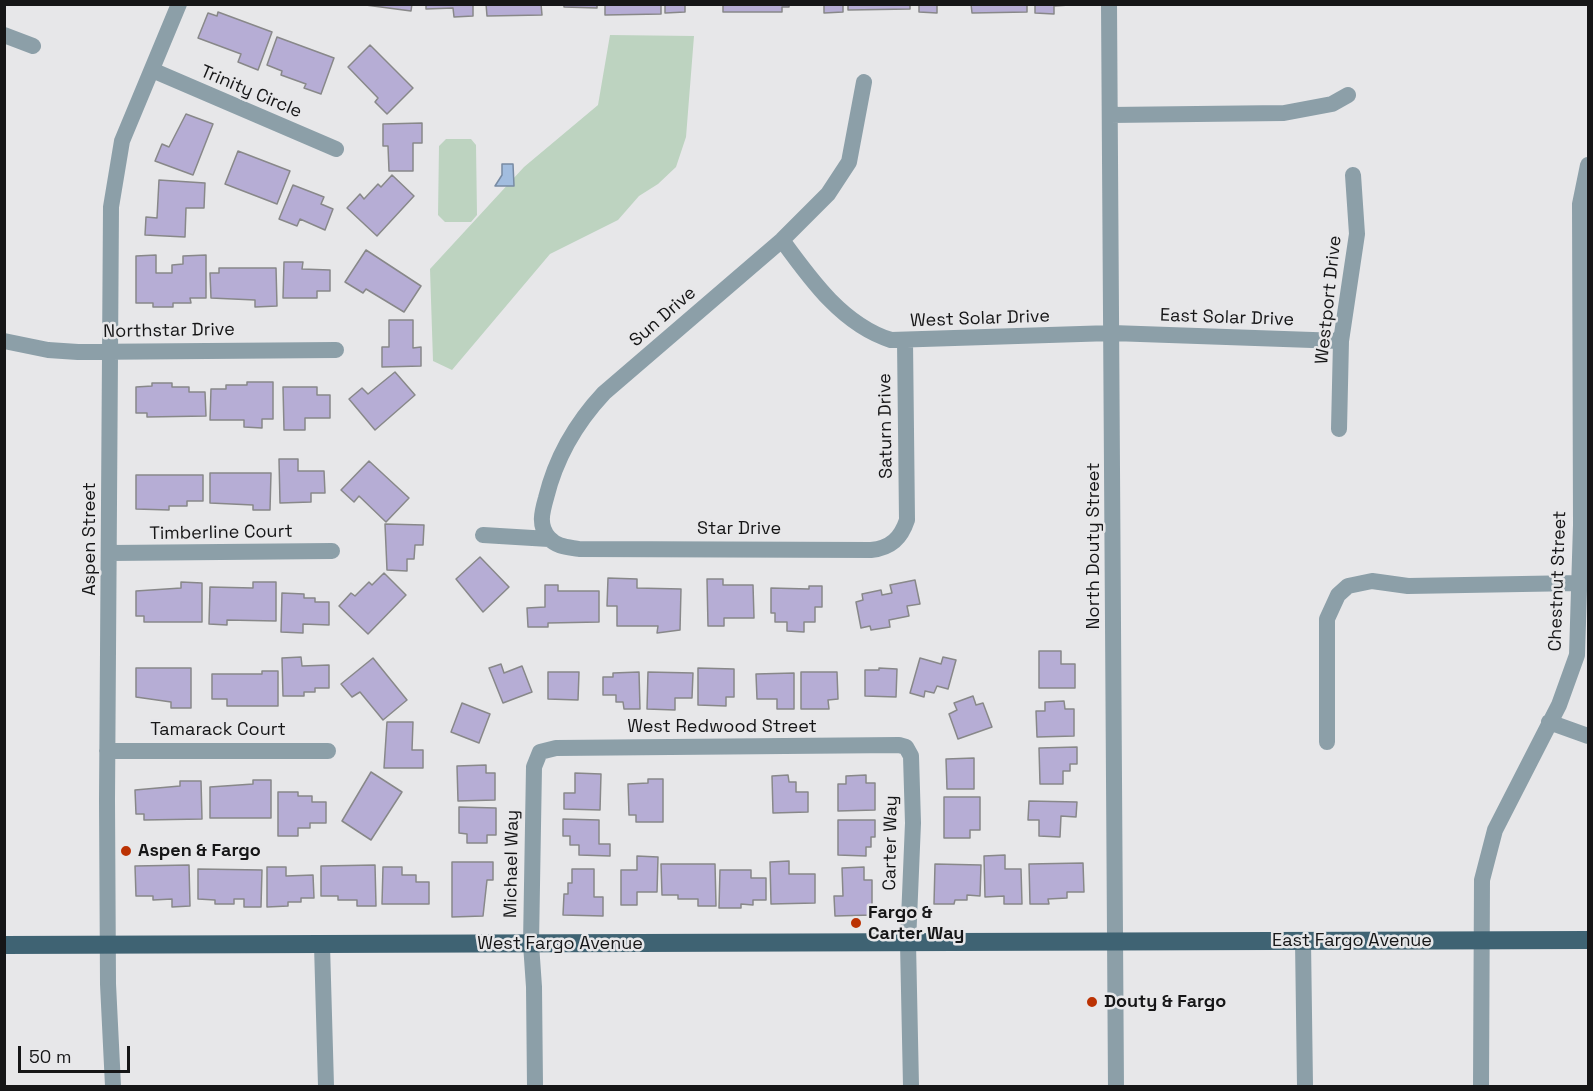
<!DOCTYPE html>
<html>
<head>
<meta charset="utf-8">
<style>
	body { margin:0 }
	#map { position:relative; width:1593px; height:1091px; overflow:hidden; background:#e7e7e9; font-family:"Space Grotesk",sans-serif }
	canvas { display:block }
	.frame { position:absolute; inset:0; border:6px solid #161617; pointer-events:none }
	.scale { position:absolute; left:18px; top:1046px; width:112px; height:27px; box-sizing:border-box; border:3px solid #161617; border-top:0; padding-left:8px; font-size:18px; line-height:21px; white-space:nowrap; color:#161617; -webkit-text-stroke:4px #e7e7e9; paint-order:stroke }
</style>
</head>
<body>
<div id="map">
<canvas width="1593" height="1091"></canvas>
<div class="frame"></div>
<div class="scale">50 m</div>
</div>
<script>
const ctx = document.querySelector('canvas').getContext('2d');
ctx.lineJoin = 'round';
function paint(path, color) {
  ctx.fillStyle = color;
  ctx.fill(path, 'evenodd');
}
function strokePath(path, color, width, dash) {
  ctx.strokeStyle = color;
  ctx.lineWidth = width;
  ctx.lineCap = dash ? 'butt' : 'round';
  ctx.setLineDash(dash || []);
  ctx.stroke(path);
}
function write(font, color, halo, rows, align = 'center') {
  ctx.font = font + ' "Space Grotesk",sans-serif';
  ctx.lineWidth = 5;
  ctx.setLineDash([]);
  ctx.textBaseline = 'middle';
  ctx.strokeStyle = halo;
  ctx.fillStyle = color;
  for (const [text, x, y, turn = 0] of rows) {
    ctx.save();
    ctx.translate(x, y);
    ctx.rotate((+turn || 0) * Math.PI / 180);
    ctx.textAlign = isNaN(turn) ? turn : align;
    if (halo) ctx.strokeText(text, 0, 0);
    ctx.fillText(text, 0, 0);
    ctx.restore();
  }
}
paint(new Path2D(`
	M610 35 694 36 686 137 676 167 658 184 639 196 618 220 550 254 452 370 433 361 430 269 524 167 598 105Z
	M446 139H471L476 145 477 215 471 222H445L438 215 439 146Z`), '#bdd3c0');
const water = new Path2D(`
	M502 164H513L514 186H495L502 175Z`);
paint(water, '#a2bddf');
strokePath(water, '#788ba3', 1.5);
const building = new Path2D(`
	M358 4H412L411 11Z
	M426 4H473V16L454 17 453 8 426 9Z
	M486 4H541L542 15 487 16Z
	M564 4H597V8L564 7Z
	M605 4H661V14L605 15Z
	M665 4H685V12L665 13Z
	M723 4H789V7H782V12H723Z
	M824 4H843V12L824 13Z
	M848 4H910V9L848 10Z
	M919 4H937V13L919 12Z
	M971 4H1027V12L972 13Z
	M1035 4H1085L1054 6V14L1035 13Z
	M218 12 272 32 258 70 238 62 241 54 198 38 208 13 217 16Z
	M277 37 334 58 321 94 304 88 306 84 281 75 282 71 267 65Z
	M370 45 413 88 387 114 375 102 378 98 348 67Z
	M186 114 213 124 193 175 155 161 162 144 169 147Z
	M422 123V143H413V171H389L388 146H383V124Z
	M238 151 290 171 277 204 225 184Z
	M392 175 414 196 377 236 347 208 360 194 364 199 378 184 381 187Z
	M159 180 205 183 204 208H186L185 237 145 235 146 217 157 218Z
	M293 185 324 197 321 204 333 209 325 230 300 219 297 226 279 219Z
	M366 250 421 286 404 312 366 289 363 293 345 282Z
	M156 255V273H172V265L183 264V256L206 255V298H190L191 303H173V307H153V303H136V256Z
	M284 262H303L302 269 330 270V291H317V298H283Z
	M219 268H276L277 306 255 307V300L211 298 210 273H219Z
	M389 320H413V348L421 347V366L382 367V347H389Z
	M395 372 415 395 375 430 349 399 362 388 368 394Z
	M247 382H273V419H262V428L244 427V420H210L211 389H226V385H247Z
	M152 383H172V387H189V392H205L206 416 147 417V413H136V387L152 386Z
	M283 387H317V395H330V418H305V430H284Z
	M279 459H298V471H324L325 493H311V502L280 503Z
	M369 461 409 498 386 522 359 496 354 502 341 490Z
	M210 473H271L270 510H253V505L210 503Z
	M136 475H203V501H187V506H169V510L136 509Z
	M385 524 424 525 423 545H415L414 559H407V571L387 570Z
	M480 557 509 587 483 612 456 579Z
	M384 573 406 595 368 634 339 606 351 593 355 596 369 582 372 585Z
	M608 578 637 579V588L681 589 680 630 657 633 658 626H617V606H607Z
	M707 579H723V585H753L754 618H724V626H708Z
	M915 580 920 604 907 606 909 616 889 620 890 627 871 630 870 626 861 628 856 602 863 600 862 594 881 590 882 595 892 593 890 585Z
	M181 582 202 583V622H144V616H136V591L181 588Z
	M253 582H276V621L227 620V625L209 624 210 587 253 588Z
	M545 585H558V591H599V622L548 623V627H528L527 608 545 607Z
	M809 586H822V607H815V622H804V632L787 631V622H775V613H771V588L809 589Z
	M282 593 304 594V598H315V602H329V625L303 624V633L281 632Z
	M1039 651H1061V664H1075V688H1039Z
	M301 657 302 666 329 665V688H315V692H304V696H283L282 658Z
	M943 657 956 660 948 689 937 686 934 693 925 691 924 697 910 693 920 658 941 664Z
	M373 658 407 700 383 720 360 692 352 697 341 684Z
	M501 664 504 673 522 666 532 692 503 703 489 668Z
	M136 668H191V708H171V702L136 697Z
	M698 668 734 669V697H726V706L698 705Z
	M879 668 897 669 896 697 865 696V670H879Z
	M262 671H278V706H227V699H212V674H262Z
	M548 672H579L578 700 548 699Z
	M639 672 640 709H624L623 702H616V695H603V677H613V673Z
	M648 672 693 673 692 698H675V710L647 709Z
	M801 672H837L838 699 828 700 829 709H801Z
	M794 673V709H777V699H757L756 674Z
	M973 696 976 705 983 703 992 727 958 739 949 714 957 710 954 703Z
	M1064 701 1065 709H1074V736L1037 737 1036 711H1045V702Z
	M462 703 490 714 479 743 451 732Z
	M387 722H413L412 750H423V768H384Z
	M1077 747V764H1070V771H1063V784H1040L1039 748Z
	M974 758V789H947L946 759Z
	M486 765V773H495V800L458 801 457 766Z
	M371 772 402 792 371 840 342 821Z
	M575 773 601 774 600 810 564 809V793H575Z
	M788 775 789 782H796V792H808V812L773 813 772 776Z
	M866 775V783H875V810L838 811V784H846V776Z
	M648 779H663V822H636V815H629L628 784 648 783Z
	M253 780H271V818H210V787L253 784Z
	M180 781H201L202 819 144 820V814H136L135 790 180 786Z
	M278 792H298V796H312V802H326V823H310V828H298V836H278Z
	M944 797H980V830H970V838H944Z
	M1029 801 1077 802 1076 817 1061 816 1060 837 1039 836V820H1028Z
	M459 807 496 808V835H487V843H467V834L459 833Z
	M563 819 599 820V844H610V856L579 855V845H570V836H563Z
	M838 820H875V837H871V847H866V856L838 855Z
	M1005 855V869H1021L1022 904H1004V896L985 897 984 856Z
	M637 856 658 857 657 892H637V905H621V870H637Z
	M789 861V874H815V903L771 904 770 862Z
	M452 862H493V880H487L483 916 452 917Z
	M1083 863 1084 892H1067V898L1048 899 1049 904H1030L1029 864Z
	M661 864H715L716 906H698V899H678V895H662Z
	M935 864 981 865 980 896 967 895V900H955L954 904H934Z
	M189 865 190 906 172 907V899L153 900V896H136L135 866Z
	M375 865 376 906H357V900H338V896H321V866Z
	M267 867H286V876L313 875 314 898H301V902H288V906L267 907Z
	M383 867H402V875H416V882H429V904H382Z
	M864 867V880H872V915L835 916 834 896H843L842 868Z
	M198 869 262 870 261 907H244V899H234V904H215V900L198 899Z
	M572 869H594V897H603V916L563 915 564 894H568V883H572Z
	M720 870H751V878H766V900H753V905L741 904V908H719Z`);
paint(building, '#b6add5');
strokePath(building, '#888889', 1.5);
strokePath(new Path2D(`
	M1109 4 1116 1086
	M4 35 33 46
	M152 70 336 149
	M864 82 849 162 828 194 782 240 604 393C575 424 556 457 546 498 542 512 538 526 549 538 557 547 568 547 579 549L871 550C891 548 901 538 907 520L905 341
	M1110 115 1284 113 1332 104 1348 95
	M782 240C811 280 843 325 891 340L1112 333 1341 341
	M4 341 48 350 78 352 336 350
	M1339 429 1341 341 1357 234 1353 175
	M483 535 549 539
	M110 553 332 551
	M1549 722 1588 736
	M1327 742V619L1338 595 1348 586 1372 581 1408 586 1579 583
	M107 751H328
	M1303 941 1305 1086
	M322 945 326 1086
	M113 1086 108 984 107 800 111 207 122 141 179 4
	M535 1086 534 987 531 944 534 767 540 752 556 748 899 745 906 747 911 756 913 823 908 943 911 1086
	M1481 1086 1482 880 1495 830 1559 705 1577 655 1581 525 1580 204 1588 165`), '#8c9fa8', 16);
strokePath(new Path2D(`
	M4 945 1588 940`), '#3f6373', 18);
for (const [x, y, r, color] of [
	[126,851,6,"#bb3203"],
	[856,923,6,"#bb3203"],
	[1092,1002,6,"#bb3203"]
]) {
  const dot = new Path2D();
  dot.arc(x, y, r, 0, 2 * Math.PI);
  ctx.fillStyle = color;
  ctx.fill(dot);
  strokePath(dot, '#e7e7e9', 2);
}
write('18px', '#161617', '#e7e7e9', [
	["Trinity Circle",251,92,23],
	["Westport Drive",1329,300,-84],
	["Sun Drive",663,317,-41],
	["East Solar Drive",1227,318,2],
	["West Solar Drive",980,319,-2],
	["Northstar Drive",169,331,-1],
	["Saturn Drive",886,426,-91],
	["Star Drive",739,529],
	["Timberline Court",221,533,-1],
	["Aspen Street",90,539,-90],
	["North Douty Street",1094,546,-90],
	["Chestnut Street",1558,581,-88],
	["West Redwood Street",722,727],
	["Tamarack Court",218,730],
	["Carter Way",891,843,-89],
	["Michael Way",512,864,-89],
	["East Fargo Avenue",1352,941],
	["West Fargo Avenue",560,944]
]);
write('bold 18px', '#161617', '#e7e7e9', [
	["Aspen & Fargo",138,851],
	["Fargo &",868,913],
	["Carter Way",868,934],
	["Douty & Fargo",1104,1002]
], 'left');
</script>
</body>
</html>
